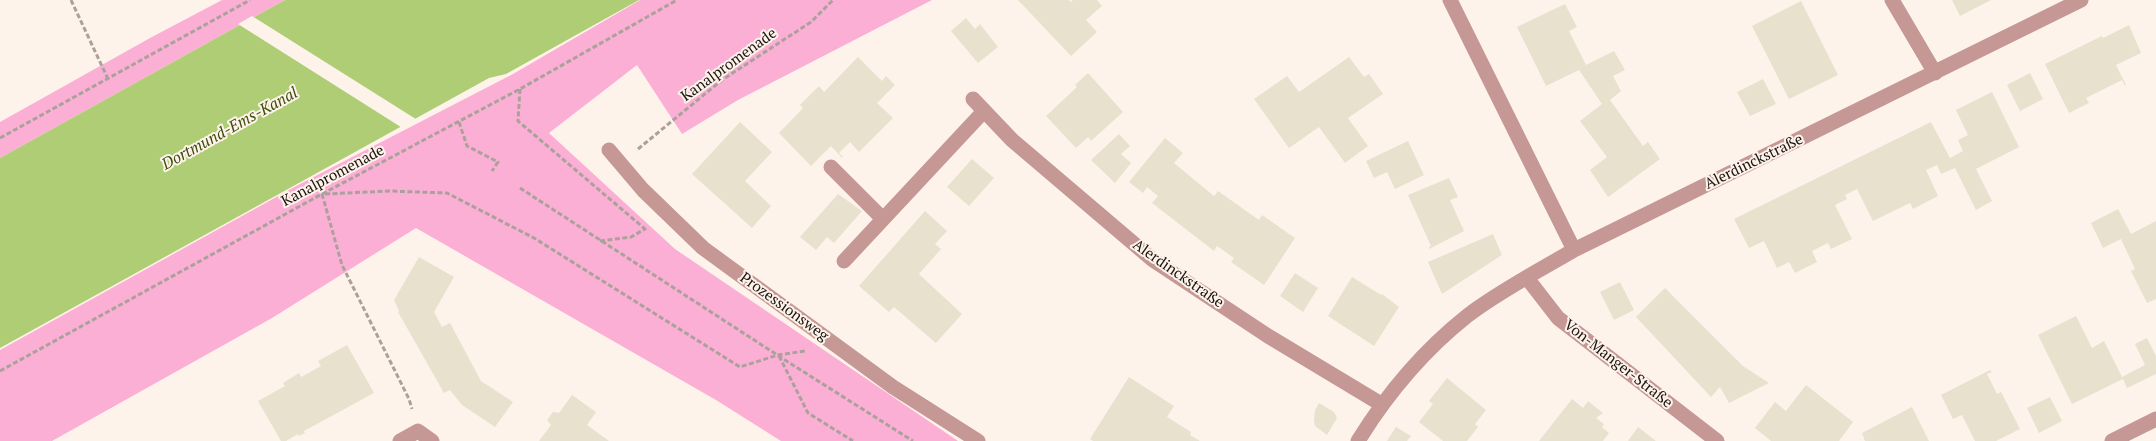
<!DOCTYPE html>
<html>
<head>
<meta charset="utf-8">
<style>
	body { margin:0 }
	canvas { display:block; background:#fef3eb }
</style>
</head>
<body>
<canvas width="2156" height="441"></canvas>
<script>
const ctx = document.querySelector('canvas').getContext('2d');
ctx.lineJoin = 'round';
function paint(path, color) {
  ctx.fillStyle = color;
  ctx.fill(path, 'evenodd');
}
function strokePath(path, color, width, dash) {
  ctx.strokeStyle = color;
  ctx.lineWidth = width;
  ctx.lineCap = dash ? 'butt' : 'round';
  ctx.setLineDash(dash || []);
  ctx.stroke(path);
}
function write(font, color, halo, rows, align = 'center') {
  ctx.font = font + ' "PT Serif",serif';
  ctx.lineWidth = 4;
  ctx.setLineDash([]);
  ctx.textBaseline = 'middle';
  ctx.strokeStyle = halo;
  ctx.fillStyle = color;
  for (const [text, x, y, turn = 0] of rows) {
    ctx.save();
    ctx.translate(x, y);
    ctx.rotate((+turn || 0) * Math.PI / 180);
    ctx.textAlign = isNaN(turn) ? turn : align;
    if (halo) ctx.strokeText(text, 0, 0);
    ctx.fillText(text, 0, 0);
    ctx.restore();
  }
}
paint(new Path2D(`
	M222 0H285L0 158V122L150 38Z
	M640 0H932L738 100 682 134 637 65 549 133 675 249 958 441H781L716 400 416 228 272 318 52 441H0V350L298 185 513 74Z`), '#fcafd5');
paint(new Path2D(`
	M285 0H639L506 74 489 78 0 348V158Z`), '#afcd74');
paint(new Path2D(`
	M252 16 419 121 404 129 238 24Z`), '#fef3eb');
paint(new Path2D(`
	M1018 0H1069L1071 2 1073 0H1097L1102 6 1086 20 1097 32 1071 56Z
	M1952 0H1991L1960 16Z
	M1801 1 1838 75 1789 99 1752 26Z
	M1565 4 1577 27 1569 31 1586 65 1614 51 1625 70 1613 76 1621 91 1610 100 1643 146 1648 142 1660 159 1608 197 1590 170 1607 157 1580 121 1602 104 1579 70 1546 86 1517 27Z
	M966 18 975 29 980 24 998 47 978 63 951 31Z
	M2129 25 2141 53 2116 65 2126 85 2125 86 2122 80 2086 98 2089 103 2069 113 2045 64 2102 36 2103 38Z
	M858 57 882 81 886 76 895 85 877 103 893 118 859 152 850 142 839 153 843 157 842 158 831 146 811 166 779 133 803 108 800 105 819 86 824 92Z
	M1349 57 1364 77 1369 74 1383 94 1348 118 1368 146 1345 163 1319 127 1289 148 1254 99 1287 76 1299 92Z
	M1088 73 1123 112 1091 141 1088 137 1076 148 1046 116 1077 87 1075 85Z
	M2030 73 2043 99 2020 111 2007 85Z
	M1763 79 1776 104 1750 116 1737 92Z
	M1992 92 2019 147 1976 169 1992 201 1976 210 1955 168 1941 174 1937 165 1926 170 1938 196 1913 209 1910 203 1873 221 1857 189 1845 195 1847 199 1835 205 1852 239 1831 249 1828 243 1812 251 1817 262 1795 273 1789 262 1777 268 1764 241 1749 248 1734 219 1931 122 1950 158 1963 151 1958 140 1968 135 1956 110Z
	M740 122 772 152 745 181 771 206 752 228 692 174Z
	M1119 134 1130 146 1121 154 1131 163 1115 183 1091 160Z
	M1165 138 1183 153 1174 163 1214 196 1218 191 1259 220 1262 215 1295 238 1264 285 1231 262 1234 258 1217 246 1214 251 1152 203 1158 196 1147 187 1143 193 1129 182Z
	M1408 141 1424 175 1395 189 1387 172 1374 178 1366 161Z
	M972 159 994 178 969 206 947 187Z
	M1449 178 1458 197 1450 200 1464 231 1429 249V247L1431 246 1408 195Z
	M838 194 862 211 834 243 827 237 816 250 800 237Z
	M2118 209 2131 234 2156 221V299L2147 303 2131 271 2135 269 2121 239 2103 248 2091 223Z
	M925 211 947 231 935 244 941 249 919 274 962 314 936 343 894 307 889 312 859 286Z
	M1493 234 1502 255 1442 294 1428 262Z
	M419 257 454 277 434 312 442 327 450 323 481 381 513 402 495 427 462 405 450 390 444 393 398 312 399 311 394 300Z
	M1295 273 1318 288 1303 312 1280 296Z
	M1352 277 1381 295 1382 294 1399 307 1374 346 1328 316Z
	M1620 282 1634 310 1614 320 1600 292Z
	M1665 288 1743 366 1769 383 1729 403 1720 387 1711 397 1636 317Z
	M2076 316 2092 348 2104 341 2122 377 2145 365 2135 344 2147 338 2156 356V374L2127 388 2123 379 2072 404 2038 335Z
	M347 345 374 393 304 431 305 433 299 436 298 434 286 441H281L258 401 285 386 283 383 299 373 301 377 321 366 318 361Z
	M1990 370 1992 372 1987 374 1997 394 2001 392 2020 429 1996 441H1975L1962 415 1953 419 1941 395Z
	M1129 377 1174 406 1167 417 1191 432 1190 435 1200 441H1093L1090 439Z
	M1447 378 1486 410 1475 424 1478 427 1467 441H1443L1419 422 1433 404 1429 401Z
	M1806 385 1853 422 1839 441H1771L1755 428 1775 402 1786 411Z
	M572 395 596 412 587 425 609 441H539L551 425 547 420 553 412 559 413Z
	M2050 397 2062 421 2039 433 2027 408Z
	M1572 399 1583 408 1588 401 1603 413 1596 418 1604 424 1602 427 1609 433 1603 441H1539Z
	M1319 403 1334 412 1337 418 1327 435 1315 426 1314 421 1315 410Z
	M1912 407 1929 441H1865L1862 433Z
	M1396 427 1411 436 1407 441H1387Z
	M1638 427 1656 441H1628Z`), '#e7e1ce');
strokePath(new Path2D(`
	M71 0 108 79
	M520 89 518 121 645 229 648 227
	M459 122 467 146 498 162 492 171
	M0 138 250 0
	M638 149 722 80 811 22 833 0
	M520 188 788 362 913 441
	M322 194 342 265 409 399 412 409
	M325 194 389 191 447 193 534 238 740 367 778 355 805 351
	M600 241 631 237 645 229
	M779 356 808 413 853 441
	M0 371 322 194 520 89 677 0`), '#aba19b', 3, [5, 2.5]);
strokePath(new Path2D(`
	M1450 0 1574 250
	M1892 0 1935 73
	M973 99 1012 140 1153 260 1268 336 1381 404
	M609 150 643 190 703 248 893 387 978 441
	M831 167 883 219
	M844 261 984 111
	M1527 278 1558 318 1717 441
	M400 441 418 431 432 441
	M1358 441C1387 394 1423 351 1467 316 1498 292 1540 270 1574 250L2081 0
	M2112 441 2156 419`), '#c59895', 15);
write('15px', '#1b1511', '#fef3eb', [
	["Kanalpromenade",729,65,-36],
	["Alerdinckstraße",1754,162,-26],
	["Kanalpromenade",333,176,-28],
	["Alerdinckstraße",1178,274,35],
	["Prozessionsweg",784,307,36],
	["Von-Manger-Straße",1618,364,38]
]);
write('italic 16px', '#3c4e0d', '#fef3eb', [
	["Dortmund-Ems-Kanal",230,129,-29]
]);
</script>
</body>
</html>
